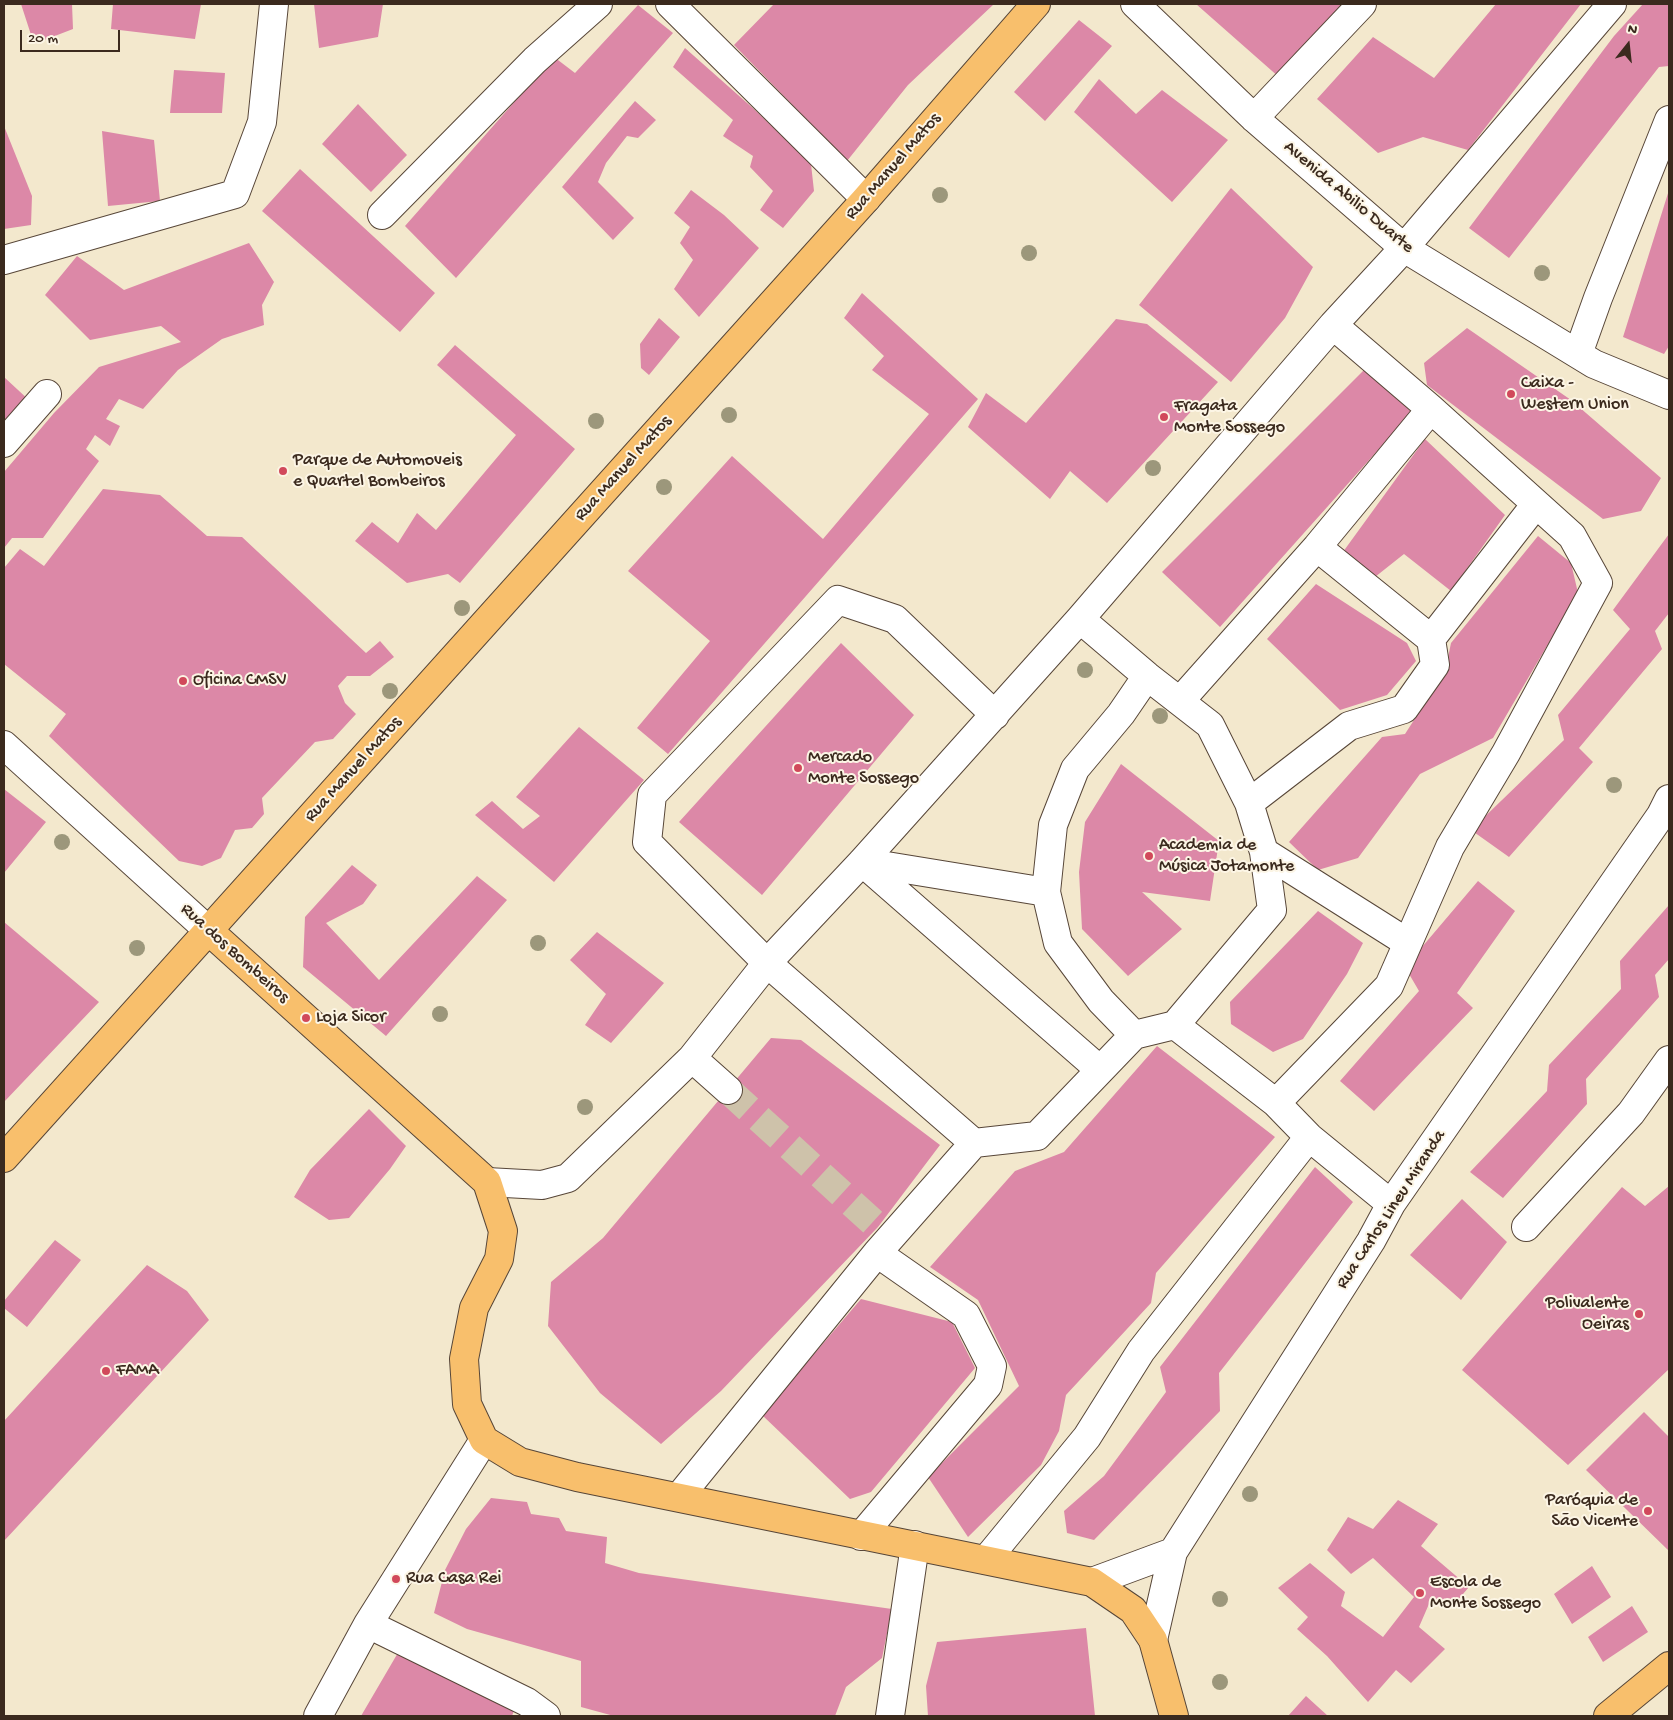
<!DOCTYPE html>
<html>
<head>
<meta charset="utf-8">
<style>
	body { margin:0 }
	#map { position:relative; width:1673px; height:1720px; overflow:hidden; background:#f3e8cd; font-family:"Gochi Hand",sans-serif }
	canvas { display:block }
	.frame { position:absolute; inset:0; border:5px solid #3b2a1e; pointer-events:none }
	.north { position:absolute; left:1603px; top:20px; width:50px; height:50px; -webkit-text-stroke:4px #fcf5e5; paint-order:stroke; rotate:16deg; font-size:14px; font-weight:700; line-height:20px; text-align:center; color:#3b2a1e }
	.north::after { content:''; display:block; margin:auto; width:18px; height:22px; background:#3b2a1e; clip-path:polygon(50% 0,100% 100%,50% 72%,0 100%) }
	.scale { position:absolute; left:20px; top:30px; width:100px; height:22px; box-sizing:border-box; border:2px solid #3b2a1e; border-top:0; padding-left:6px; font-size:15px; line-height:18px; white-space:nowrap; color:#3b2a1e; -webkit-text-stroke:4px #fcf5e5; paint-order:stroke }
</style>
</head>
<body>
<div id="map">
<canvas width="1673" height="1720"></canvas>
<div class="frame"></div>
<div class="north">N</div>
<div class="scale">20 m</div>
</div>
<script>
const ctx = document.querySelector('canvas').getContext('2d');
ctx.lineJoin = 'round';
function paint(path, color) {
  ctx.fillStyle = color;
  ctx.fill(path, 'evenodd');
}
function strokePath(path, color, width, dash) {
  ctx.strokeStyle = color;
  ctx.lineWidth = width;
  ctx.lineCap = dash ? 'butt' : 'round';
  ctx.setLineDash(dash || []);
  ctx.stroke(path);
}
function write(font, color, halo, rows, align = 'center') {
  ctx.font = font + ' "Gochi Hand",sans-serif';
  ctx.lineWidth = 4;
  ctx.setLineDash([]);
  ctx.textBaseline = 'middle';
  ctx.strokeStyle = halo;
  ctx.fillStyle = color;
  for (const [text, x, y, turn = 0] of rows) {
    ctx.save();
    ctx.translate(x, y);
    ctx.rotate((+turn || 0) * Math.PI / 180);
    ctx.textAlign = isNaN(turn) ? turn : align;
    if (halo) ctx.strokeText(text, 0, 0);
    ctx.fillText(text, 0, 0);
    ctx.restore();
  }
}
paint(new Path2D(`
	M21 4H72L73 29 34 44Z
	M113 4H201L195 39 111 29Z
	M314 4H383L378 37 319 48Z
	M774 4H994L908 85 847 161 734 45Z
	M1196 4H1346L1280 78Z
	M1496 4H1581L1468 150 1423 137 1378 153 1317 99 1373 37 1434 78Z
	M1643 4H1669V66L1659 67 1509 258 1469 228 1614 36Z
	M638 5 673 33 456 278 405 226 554 57 575 73Z
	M1079 20 1112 46 1045 121 1014 92Z
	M685 48 755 110 811 164 814 191 783 228 760 210 773 191 750 167 753 156 723 136 733 120 673 67Z
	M174 70 225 73 222 113H170Z
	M1099 79 1136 114 1162 90 1228 140 1172 202 1074 112Z
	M635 101 656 120 638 138 627 136 606 163 598 182 634 218 613 240 562 187Z
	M358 104 407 155 371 192 322 144Z
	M4 126 32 196 31 225 4 229Z
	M102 131 154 140 160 201 108 206Z
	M300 169 435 293 400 332 262 211Z
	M1231 188 1313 267 1285 318 1231 382 1139 305Z
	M691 190 724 215 759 248 699 317 674 289 693 260 680 243 690 227 674 213Z
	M1669 190V346L1664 354 1623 337Z
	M249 243 274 282 262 305 264 325 222 339 178 370 143 409 119 399 106 419 120 426 110 446 95 435 86 449 99 461 43 538H12L4 548V472L54 413 99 367 181 342 161 326 90 340 45 295 77 256 124 290Z
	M862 293 978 399 668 754 637 728 710 641 628 571 732 456 823 539 929 414 872 370 884 356 844 318Z
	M659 318 680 337 649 375 641 368 640 344Z
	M1116 319 1147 324 1218 382 1107 503 1070 471 1050 499 968 427 986 393 1026 423Z
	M1467 328 1571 400 1661 478 1641 511 1603 519 1427 385 1424 363Z
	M455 345 575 449 460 583 448 574 407 583 355 541 372 522 398 543 417 513 436 530 516 435 437 365Z
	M1364 370 1412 412 1220 627 1162 572Z
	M4 377 31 402 4 432Z
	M1425 439 1505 515 1451 591 1404 554 1375 577 1340 556Z
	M103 489 160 495 207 536 242 537 366 653 380 641 394 657 370 676H347L338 686 345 703 356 714 333 739 315 742 262 798 264 814 252 828 235 830 221 858 202 866 179 861 49 736 66 714 4 664V568L20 549 44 566Z
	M1669 534V613L1655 631 1662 649 1579 748 1593 762 1509 857 1471 830 1564 740 1558 715 1630 629 1613 610Z
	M1538 536 1571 563 1578 593 1493 738 1420 774 1358 858 1318 870 1289 842 1382 737 1405 734 1445 672 1451 643Z
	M1316 584 1407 643 1416 661 1387 695 1340 710 1267 639Z
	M841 643 914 715 762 895 679 822Z
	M579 727 644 780 554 882 475 815 492 801 523 829 540 816 516 797Z
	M1121 764 1219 841 1210 901 1142 892 1182 929 1128 976 1082 929 1079 872 1085 822Z
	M4 789 46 822 4 873Z
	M352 865 377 885 363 904 326 923 379 980 477 876 507 900 386 1036 303 967 305 917Z
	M1478 881 1515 911 1457 993 1473 1008 1374 1111 1340 1081 1419 991 1405 967Z
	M1669 905V959L1655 975 1659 997 1586 1079 1587 1104 1503 1198 1470 1172 1547 1091 1549 1065 1621 989 1620 961Z
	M1318 911 1363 943 1347 974 1303 1039 1273 1052 1231 1024 1230 1002Z
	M4 922 99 1002 4 1102Z
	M597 932 664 983 611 1043 585 1025 606 994 570 960Z
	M771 1038 801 1040 940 1145 878 1227 721 1391 661 1444 600 1393 548 1326 551 1282 603 1238Z
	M1157 1046 1275 1137 1156 1273 1151 1303 1066 1395 1059 1431 1041 1465 968 1537 928 1477 1019 1386 978 1300 930 1267 1015 1171 1064 1152Z
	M369 1109 406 1146 390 1169 349 1218 329 1220 294 1197 310 1170Z
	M1315 1167 1353 1202 1219 1373 1220 1411 1094 1540 1067 1533 1064 1511 1104 1476 1166 1392 1160 1367Z
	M1669 1186V1369L1568 1465 1462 1370 1622 1187 1645 1206Z
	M1462 1199 1507 1242 1461 1300 1410 1255Z
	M55 1240 81 1260 27 1327 4 1308V1301Z
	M147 1265 187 1291 209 1320 4 1541V1421Z
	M861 1299 952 1322 975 1368 871 1492 850 1499 762 1415Z
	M1644 1412 1669 1437V1551L1586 1470Z
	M491 1498 527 1502 531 1514 559 1518 566 1531 607 1537 605 1563 639 1573 892 1609 882 1658 846 1687 835 1716H614L581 1707V1661L467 1629 434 1613 445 1570 466 1529Z
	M1398 1500 1438 1524 1421 1546 1469 1587 1451 1608 1432 1597 1419 1627 1445 1649 1411 1683 1396 1670 1368 1702 1327 1656 1297 1629 1308 1617 1278 1588 1310 1563 1345 1592 1341 1606 1383 1637 1414 1597 1373 1558 1351 1574 1327 1550 1348 1517 1373 1529Z
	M1592 1566 1611 1597 1572 1624 1554 1594Z
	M1632 1606 1648 1632 1603 1662 1588 1637Z
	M1086 1628 1095 1716H928L926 1686 937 1642Z
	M399 1651 516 1705 512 1716H361Z
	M1306 1696 1328 1716H1288Z`), '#dc88a7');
strokePath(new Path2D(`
	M728 1090 878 1227`), '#cec2aa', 28, [28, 14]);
const minor = new Path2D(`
	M670 4 866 199
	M1135 4 1254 118 1404 248 1594 364 1669 395
	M1254 118 1362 4
	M382 215 535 60 598 4
	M4 260 235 194 262 122 274 4
	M1333 325 1431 409 1572 536 1598 583 1506 753 1450 847 1389 986 1276 1103 1309 1137 1391 1204
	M1578 354 1598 298 1669 120
	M4 443 47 394
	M1317 547 1431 639
	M1080 619 1147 676 1210 725 1249 803 1264 852 1272 910 1175 1025 1276 1103
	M1180 701 1317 547 1431 409
	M995 715 895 619 838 600 652 795 647 842 767 963 974 1143 1037 1136 1134 1035 1175 1025
	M4 745 209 931
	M1249 803 1349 726 1404 709 1435 665 1431 639 1536 504
	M1264 852 1408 943
	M862 862 1046 892 1053 825 1075 769 1121 714 1147 676
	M862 862 1100 1070
	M1046 892 1058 943 1101 1001 1134 1035
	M692 1058 728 1090
	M487 1182 542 1185 568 1178 692 1058 767 963 862 862 1080 619 1333 325 1404 248 1612 4
	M1526 1227 1631 1113 1669 1060
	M679 1497 877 1253 974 1143
	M861 1536 988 1385 992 1366 966 1315 877 1253
	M986 1560 1087 1437 1141 1351 1309 1137
	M1092 1582 1173 1552
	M368 1624 527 1702 546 1716
	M1153 1640 1173 1552 1371 1241 1391 1204 1661 815 1669 799
	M318 1716 368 1624 484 1440
	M890 1716 915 1545`);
const major = new Path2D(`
	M209 931 487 1182 503 1231 499 1259 474 1308 464 1359 467 1404 484 1440 520 1462 577 1477 1092 1582 1133 1610 1153 1640 1174 1716
	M4 1158 866 199 1036 4
	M1608 1716 1669 1666`);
strokePath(minor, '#574638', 30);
strokePath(major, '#574638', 30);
strokePath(minor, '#fff', 28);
strokePath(major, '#f8bf6c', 28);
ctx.fillStyle = '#9c977b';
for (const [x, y] of [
	[940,195],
	[1029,253],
	[1542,273],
	[729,415],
	[596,421],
	[1153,468],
	[664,487],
	[462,608],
	[1085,670],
	[390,691],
	[1160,716],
	[1614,785],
	[62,842],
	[538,943],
	[137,948],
	[440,1014],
	[585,1107],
	[1250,1494],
	[1220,1599],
	[1220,1682]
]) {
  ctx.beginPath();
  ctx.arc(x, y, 8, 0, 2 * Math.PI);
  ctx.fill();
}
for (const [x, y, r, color] of [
	[1511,394,5,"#d1495b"],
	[1164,417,5,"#d1495b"],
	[283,471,5,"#d1495b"],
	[183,681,5,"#d1495b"],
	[798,768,5,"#d1495b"],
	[1149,856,5,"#d1495b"],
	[306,1018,5,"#d1495b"],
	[1639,1314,5,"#d1495b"],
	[106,1371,5,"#d1495b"],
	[1648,1511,5,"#d1495b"],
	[396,1579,5,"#d1495b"],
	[1420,1593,5,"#d1495b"]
]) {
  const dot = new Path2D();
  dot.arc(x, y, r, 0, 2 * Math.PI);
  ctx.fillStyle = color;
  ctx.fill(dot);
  strokePath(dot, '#fcf5e5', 2);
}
write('18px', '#3b2a1e', '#fcf5e5', [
	["Rua Manuel Matos",894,167,-49],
	["Avenida Abilio Duarte",1348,198,40],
	["Rua Manuel Matos",624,469,-48],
	["Rua Manuel Matos",354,770,-48],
	["Rua dos Bombeiros",234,954,42],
	["Rua Carlos Lineu Miranda",1392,1210,-57]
]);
write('18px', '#3b2a1e', '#fcf5e5', [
	["Caixa -",1521,384],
	["Western Union",1521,405],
	["Fragata",1174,407],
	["Monte Sossego",1174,428],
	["Parque de Automoveis",293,461],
	["e Quartel Bombeiros",293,482],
	["Oficina CMSV",193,681],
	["Mercado",808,758],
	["Monte Sossego",808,779],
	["Academia de",1159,846],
	["Música Jotamonte",1159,867],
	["Loja Sicor",316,1018],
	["Polivalente",1629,1304,"right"],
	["Oeiras",1629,1325,"right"],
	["FAMA",116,1371],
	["Paróquia de",1638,1501,"right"],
	["São Vicente",1638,1522,"right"],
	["Rua Casa Rei",406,1579],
	["Escola de",1430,1583],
	["Monte Sossego",1430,1604]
], 'left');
</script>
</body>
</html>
